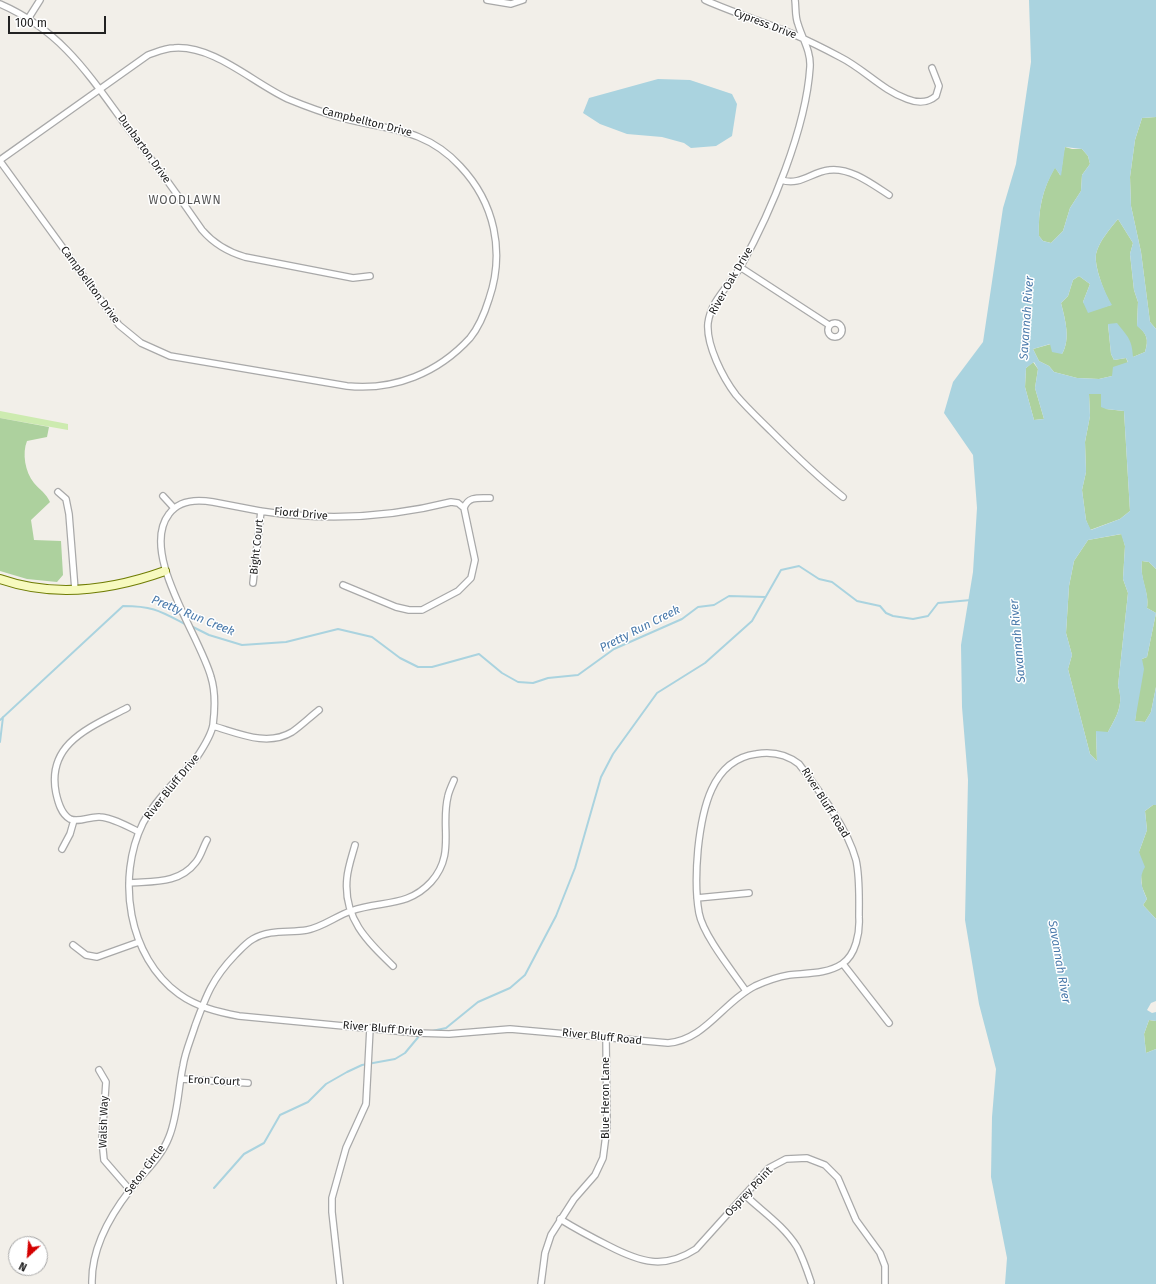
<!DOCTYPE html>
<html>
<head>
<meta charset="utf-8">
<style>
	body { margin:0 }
	#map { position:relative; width:1156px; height:1284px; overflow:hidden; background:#f2efe9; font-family:"Fira Sans",sans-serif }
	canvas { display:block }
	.north { position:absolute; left:8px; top:1236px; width:40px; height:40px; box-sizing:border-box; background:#fff; border:1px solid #a7a7a7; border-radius:50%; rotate:206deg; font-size:11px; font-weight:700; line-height:16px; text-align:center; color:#222 }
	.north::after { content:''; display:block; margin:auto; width:14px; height:18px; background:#d40000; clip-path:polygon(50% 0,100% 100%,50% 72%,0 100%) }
	.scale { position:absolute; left:8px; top:16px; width:98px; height:18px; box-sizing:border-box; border:2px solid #222; border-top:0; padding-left:5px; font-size:12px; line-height:14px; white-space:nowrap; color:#222; -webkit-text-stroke:3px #fff; paint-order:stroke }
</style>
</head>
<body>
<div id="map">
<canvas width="1156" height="1284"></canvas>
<div class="north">N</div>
<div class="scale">100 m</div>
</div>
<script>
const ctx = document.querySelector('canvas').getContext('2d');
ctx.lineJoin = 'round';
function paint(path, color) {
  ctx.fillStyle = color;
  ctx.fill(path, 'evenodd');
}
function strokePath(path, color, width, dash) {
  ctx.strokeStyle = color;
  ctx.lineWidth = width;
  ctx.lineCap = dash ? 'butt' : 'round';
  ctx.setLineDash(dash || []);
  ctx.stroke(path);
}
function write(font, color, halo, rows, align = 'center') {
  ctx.font = font + ' "Fira Sans",sans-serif';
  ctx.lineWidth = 3;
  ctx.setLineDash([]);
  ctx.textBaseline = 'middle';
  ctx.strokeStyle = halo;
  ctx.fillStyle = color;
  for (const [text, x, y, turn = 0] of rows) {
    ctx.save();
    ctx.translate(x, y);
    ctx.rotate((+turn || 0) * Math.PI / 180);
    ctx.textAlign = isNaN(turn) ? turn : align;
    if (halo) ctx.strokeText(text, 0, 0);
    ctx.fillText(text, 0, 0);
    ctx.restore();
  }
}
paint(new Path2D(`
	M0 411 68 424V430L0 418Z`), '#cdebb0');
paint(new Path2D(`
	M1156 117V329L1150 322 1141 252 1131 206 1130 177 1135 140 1142 118Z
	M1065 147 1072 149H1082L1088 156 1090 164 1082 175 1081 191 1070 208 1063 231 1051 243 1043 241 1039 236C1038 210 1042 190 1055 167L1060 175C1063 166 1062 156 1065 147Z
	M1118 219 1133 243 1130 254 1134 290 1138 302 1137 325C1147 334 1149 339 1145 352L1133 357 1108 324 1111 354 1114 360 1126 358 1128 363 1112 376 1099 379 1077 378 1054 372 1049 366 1039 361 1033 349 1051 344 1062 354C1071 339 1065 319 1061 303L1068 296 1073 280 1079 276 1090 284 1083 302 1092 310 1111 305C1105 294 1094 267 1096 254 1099 241 1110 229 1118 219Z
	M1033 362 1038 369 1035 388 1044 419 1034 420 1025 387 1026 368Z
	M1089 394H1101L1106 409 1124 411 1130 511 1120 519 1090 530 1086 520 1082 490 1086 472 1085 442 1090 416Z
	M0 418 49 427 47 437 27 441C22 453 25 472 34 483 40 490 46 493 50 502L31 520 34 540 61 541 63 575 57 582 27 579 0 571Z
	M1122 534 1125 546 1123 579 1128 593 1118 686C1124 704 1117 716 1108 732H1096L1097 761 1090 754 1068 669 1072 655 1066 633 1069 586 1074 561 1088 540Z
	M1142 561 1149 562 1156 569V687L1151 712 1145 722 1135 721 1142 659 1147 657 1156 613 1147 608C1150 593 1139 579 1142 561Z
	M1153 805H1156V919L1143 905 1147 899 1142 887 1139 852 1147 830 1145 811Z
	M1149 1020 1156 1021V1049L1146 1053 1144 1034Z`), '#add19e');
paint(new Path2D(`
	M1029 0H1156V117L1142 118 1135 140 1130 177 1131 206 1141 252 1150 322 1156 329V569L1149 562 1142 561C1139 577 1150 592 1147 608L1156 613 1147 657 1142 659 1144 669 1135 721 1145 722 1151 712 1156 687V805H1153L1145 811 1147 830 1139 852 1145 867C1138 878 1142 888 1147 899L1143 905 1156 919V1001L1151 1003 1147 1010 1152 1013 1156 1012V1021L1149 1020 1144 1034 1146 1053 1156 1049V1284H1005L1007 1258 991 1177 992 1117 996 1069 979 1004 965 920 968 780 962 707 961 645 973 572 977 508 973 455 944 413 953 382 983 342 1003 208 1016 164 1031 62ZM1065 147 1082 149 1088 156 1090 164 1082 175 1081 191 1070 208 1063 231 1051 243 1043 241 1039 236C1038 210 1042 190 1055 168L1061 176ZM1118 219 1133 243 1130 254 1134 290 1138 302 1137 326C1147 334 1149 339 1145 352L1133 357C1132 339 1128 337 1117 323L1108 324 1111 354 1114 360 1126 358 1128 362 1113 367 1112 376 1099 379 1077 378 1054 372 1049 366 1039 361 1033 349 1050 344 1052 352 1062 354C1071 339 1065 319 1061 303L1068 296 1073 280 1079 276 1090 284 1083 302 1088 313 1112 305C1105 293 1094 268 1096 254 1099 241 1110 229 1118 219ZM1034 362 1038 369 1035 388 1044 419 1034 420 1025 387 1026 368ZM1089 394H1101V407L1106 409 1124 411 1130 511 1120 519 1091 530 1086 520 1082 490 1086 472 1085 442 1090 416ZM1121 534 1125 546 1123 579 1128 593 1118 686C1124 704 1117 716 1108 732L1096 731 1097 761 1090 754 1068 669 1072 655 1066 633 1069 586 1074 561 1088 540Z
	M658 79 690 80 732 94 737 104 732 136 716 146 691 148 684 143 662 137 627 134 600 124 583 113 589 98Z`), '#aad3df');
strokePath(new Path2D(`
	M191 626 209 635 242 645 286 642 338 629 372 637 400 658 418 667H432L479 654 502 673 518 682 533 683 548 678 578 675 614 649 682 619 698 607 714 605 729 596 765 597
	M0 720 123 606C153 606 160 611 185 624
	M0 742 3 717
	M432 1031 446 1028 478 1002 510 988 525 975 556 916 575 868 601 777 613 754 657 693 705 663 752 621 781 570 799 566 819 579 832 582 857 601 880 606 886 613 893 616 913 619 928 616 938 603 971 600
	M214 1188 244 1154 264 1143 280 1115 308 1102 326 1084 347 1072 362 1065 395 1059 405 1053 420 1035`), '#aad3df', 2);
const street = new Path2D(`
	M487 0 511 4 523 0
	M705 0C734 13 764 22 793 34 809 41 825 49 840 57 864 69 882 90 907 99 917 103 928 103 936 96L939 86 932 68
	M795 0C796 8 795 17 798 24 802 38 811 51 810 67 806 129 771 212 741 266 730 285 711 300 708 323 706 345 723 378 736 395 747 408 760 420 772 432 795 455 818 477 843 497
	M0 4C62 31 89 75 127 127 153 161 178 195 202 230 214 244 228 252 245 257L353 278 370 276
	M28 19 40 0
	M0 160 148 55C157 52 165 48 174 48 214 45 253 83 288 99 305 106 324 113 342 118 388 130 425 128 460 166 495 203 505 252 489 299 485 312 479 327 470 338 438 373 394 391 347 386L170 356 141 343 119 325 0 161
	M781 180C801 186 811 172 829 170 850 167 872 184 889 195
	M740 267 829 325
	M828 330a7 7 0 1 1 14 0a7 7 0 1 1-14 0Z
	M58 492 66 499 69 514 75 590
	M163 496 174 508
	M464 508C468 496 479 498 490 498
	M253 583 261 511
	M343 585 396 607 409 610H422L458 591 471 578 475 560 464 508 458 503 451 502C388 518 325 521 260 511 244 508 228 505 213 502 196 499 179 500 169 514 139 553 200 636 211 677 216 693 215 709 213 725 211 736 203 748 197 757 179 778 156 799 143 823 116 878 128 957 179 994 197 1007 218 1012 239 1016L417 1033 449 1034 510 1029 668 1043C705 1040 723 1002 755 986 766 981 777 977 789 975 807 973 827 974 842 964 856 955 860 932 859 917 859 899 860 878 856 860 847 827 819 791 799 764 786 754 773 751 756 754 711 760 702 811 698 849 696 871 695 891 699 913 703 935 733 972 746 991
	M127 708C91 727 46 743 56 793 58 802 61 814 70 819 79 823 90 816 100 817 113 818 127 826 139 832
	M213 726C238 733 267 747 292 732 301 726 310 717 319 710
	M355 845C352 856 348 867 347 878 343 918 367 941 393 966
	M62 849 70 834 74 820
	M129 883C154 881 179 884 196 862 201 856 203 847 207 840
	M697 898 749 893
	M73 945 86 955 97 957 139 942
	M843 964 889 1023
	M99 1070 106 1082 102 1140 104 1160 130 1190
	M181 1079 248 1083
	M746 1196C763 1212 784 1226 797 1247 803 1258 807 1270 811 1282
	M560 1219C576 1229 593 1238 609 1246 640 1262 664 1270 696 1249L769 1168 786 1159 807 1158 825 1165 838 1178 856 1220 880 1253 885 1266V1284
	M92 1284C91 1250 109 1217 130 1190 143 1173 161 1158 169 1137 178 1115 178 1089 183 1066 185 1052 191 1039 195 1026 206 996 212 979 235 955 241 949 246 943 253 939 270 929 289 933 307 930 323 927 336 916 351 911 381 900 407 908 431 882 456 854 440 827 448 796 449 791 452 785 454 780
	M340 1284 332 1212V1198L346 1148 366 1104 370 1028
	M541 1284 545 1253 551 1235 574 1199 595 1175 603 1158 607 1127 606 1037`);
const secondary = new Path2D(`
	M0 579C54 598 112 590 165 571`);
strokePath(street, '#a9a9a9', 8);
strokePath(secondary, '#707d05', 10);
strokePath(street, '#fff', 5.5);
strokePath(secondary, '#f7fabf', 8);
write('11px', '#222', '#fff', [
	["Cypress Drive",765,24,21],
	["Campbellton Drive",367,122,14],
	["Dunbarton Drive",144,149,54],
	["River Oak Drive",731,281,-60],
	["Campbellton Drive",90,285,54],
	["Fiord Drive",301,514,5],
	["Bight Court",257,547,-84],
	["River Bluff Drive",172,787,-51],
	["River Bluff Road",825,803,58],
	["River Bluff Drive",383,1029,5],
	["River Bluff Road",602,1037,6],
	["Eron Court",214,1081,3],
	["Blue Heron Lane",606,1098,-90],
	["Walsh Way",104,1122,-88],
	["Seton Circle",145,1170,-53],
	["Osprey Point",749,1192,-47]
]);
ctx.letterSpacing = '1px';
write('12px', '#555', '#fff', [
	["WOODLAWN",185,201]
]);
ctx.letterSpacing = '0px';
write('italic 12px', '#4a7aab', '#fff', [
	["Savannah River",1027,318,-86],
	["Pretty Run Creek",193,616,22],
	["Pretty Run Creek",640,629,-27],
	["Savannah River",1018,641,-95],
	["Savannah River",1059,962,80]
]);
</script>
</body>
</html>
